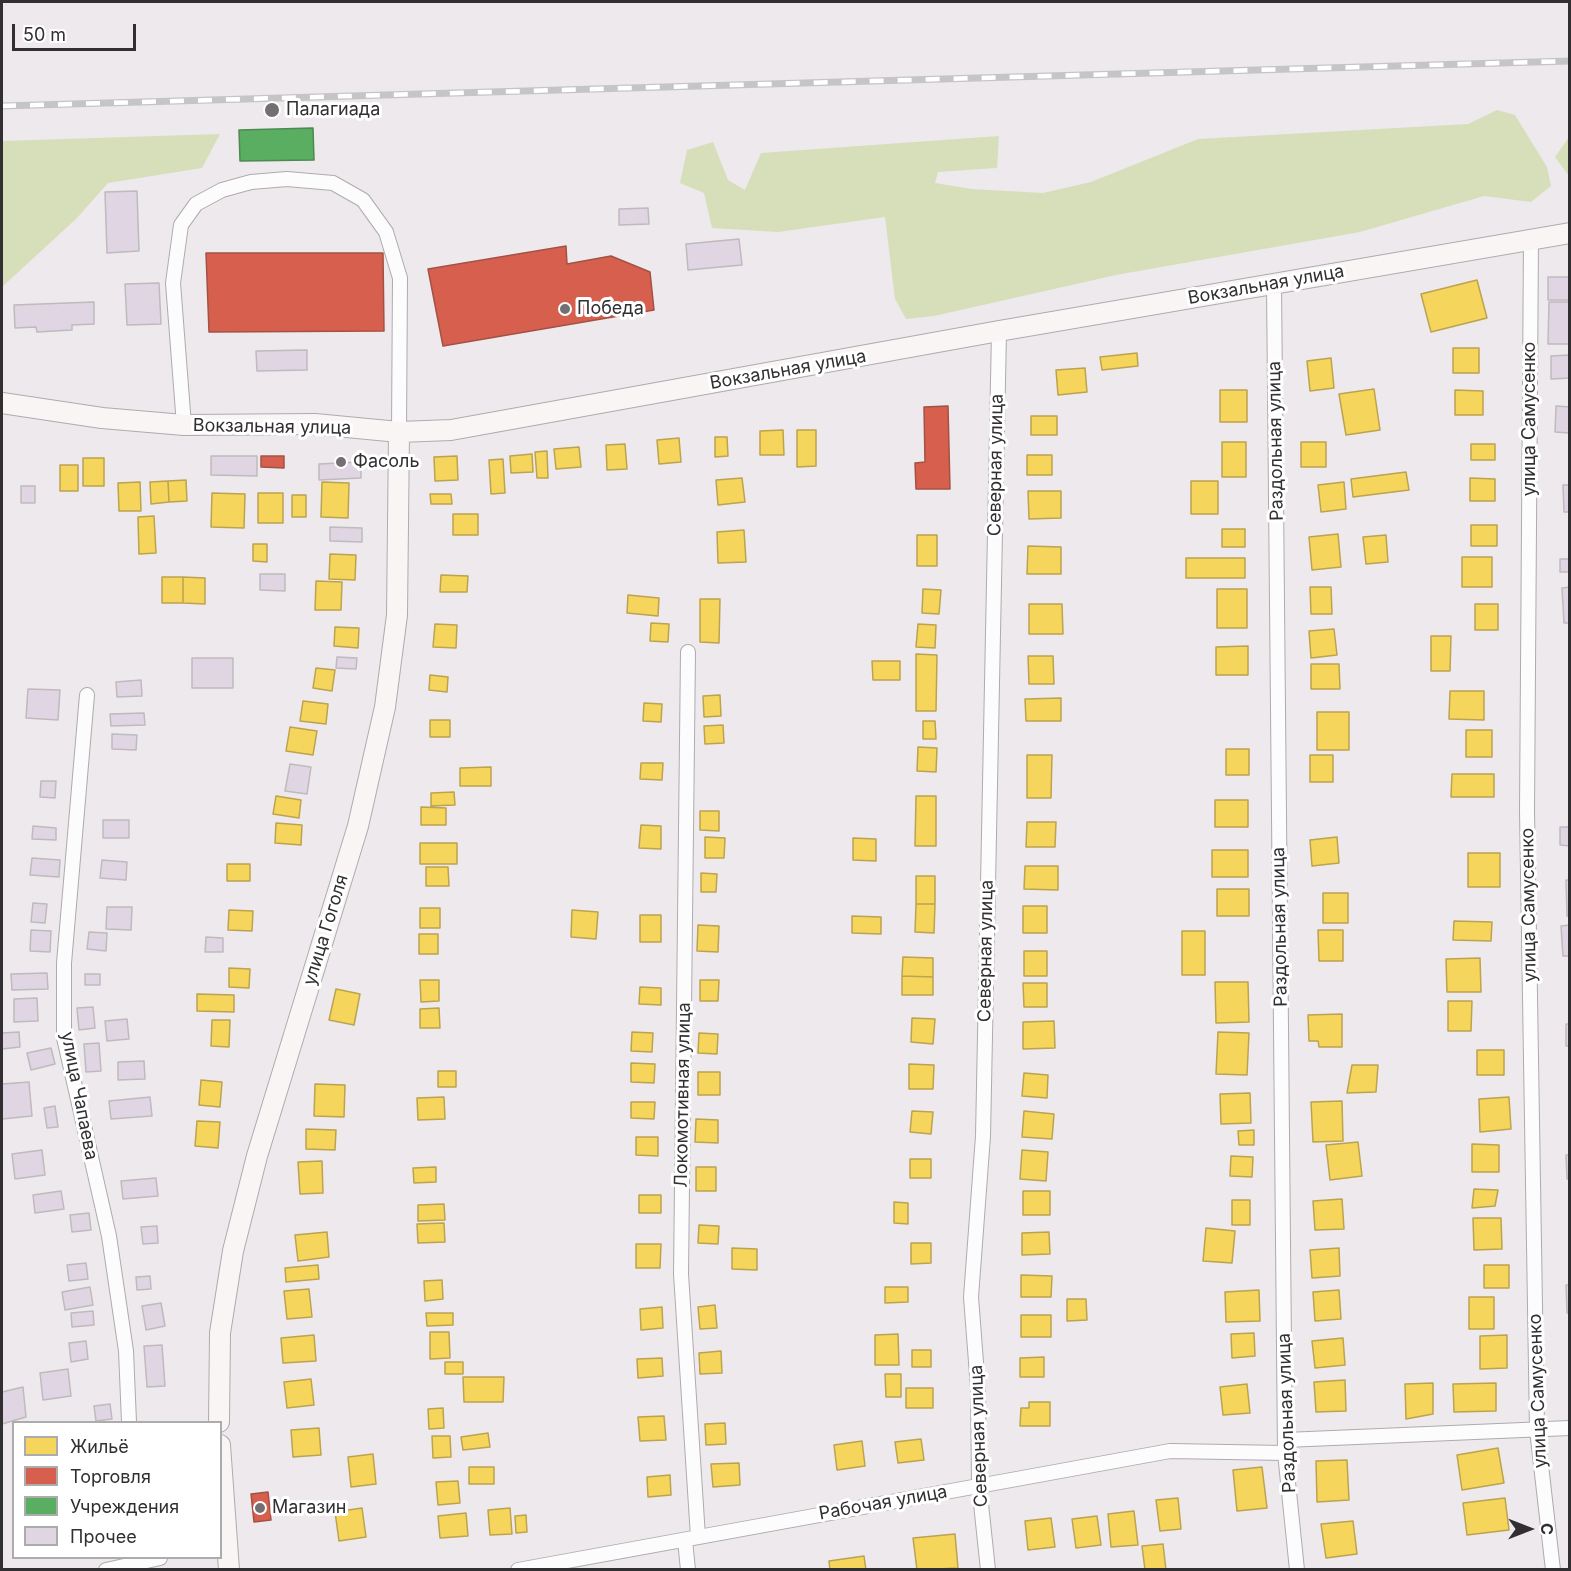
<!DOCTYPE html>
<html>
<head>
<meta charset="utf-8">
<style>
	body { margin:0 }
	#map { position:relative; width:1571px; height:1571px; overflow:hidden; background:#eee9ed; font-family:Inter,sans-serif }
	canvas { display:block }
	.frame { position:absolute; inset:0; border:3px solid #312f31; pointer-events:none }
	.legend { position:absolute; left:12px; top:1421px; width:210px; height:138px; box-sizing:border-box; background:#fff; border:2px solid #adacad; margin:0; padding:8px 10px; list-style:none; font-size:18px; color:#312f31 }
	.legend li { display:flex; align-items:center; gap:12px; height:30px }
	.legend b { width:30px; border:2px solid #adacad }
	.north { position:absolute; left:1499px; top:1499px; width:60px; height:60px; -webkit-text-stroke:4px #fff; paint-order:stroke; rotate:90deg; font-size:16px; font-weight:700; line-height:24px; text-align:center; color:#312f31 }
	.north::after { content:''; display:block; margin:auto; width:21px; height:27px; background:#312f31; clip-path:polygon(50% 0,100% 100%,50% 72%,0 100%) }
	.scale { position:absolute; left:12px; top:24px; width:124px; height:27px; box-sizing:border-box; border:3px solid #312f31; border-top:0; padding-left:8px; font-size:18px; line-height:21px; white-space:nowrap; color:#312f31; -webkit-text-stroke:4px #fff; paint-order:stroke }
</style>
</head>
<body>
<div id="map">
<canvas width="1571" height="1571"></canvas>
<div class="frame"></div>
<ul class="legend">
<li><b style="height:16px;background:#f6d55c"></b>Жильё</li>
<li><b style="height:16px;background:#d6604d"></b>Торговля</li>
<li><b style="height:16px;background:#5aae61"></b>Учреждения</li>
<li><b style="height:16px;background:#e0d5e2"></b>Прочее</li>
</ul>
<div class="north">С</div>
<div class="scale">50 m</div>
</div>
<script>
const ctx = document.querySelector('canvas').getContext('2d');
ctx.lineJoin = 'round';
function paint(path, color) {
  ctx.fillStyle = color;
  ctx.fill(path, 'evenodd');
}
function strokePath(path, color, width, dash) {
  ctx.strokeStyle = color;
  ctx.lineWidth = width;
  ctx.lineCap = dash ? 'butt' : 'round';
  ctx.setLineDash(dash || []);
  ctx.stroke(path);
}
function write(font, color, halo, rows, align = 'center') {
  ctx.font = font + ' Inter,sans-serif';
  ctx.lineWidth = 6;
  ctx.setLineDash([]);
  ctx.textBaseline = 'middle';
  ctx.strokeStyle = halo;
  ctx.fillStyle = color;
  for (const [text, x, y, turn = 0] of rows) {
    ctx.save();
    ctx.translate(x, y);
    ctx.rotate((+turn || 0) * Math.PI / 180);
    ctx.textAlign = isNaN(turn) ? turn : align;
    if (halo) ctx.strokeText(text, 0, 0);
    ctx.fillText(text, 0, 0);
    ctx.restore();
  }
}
paint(new Path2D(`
	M1497 110 1515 115 1547 167 1551 186 1531 202 1484 196 1360 232 1116 275 934 316 906 319 895 299 885 217 778 232 712 228 704 193 680 183 687 150 713 142 728 180 745 190 761 153 999 136 997 168 938 172 935 183 972 189 1043 193 1091 182 1198 139 1468 124Z
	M220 134 202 168 108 183 77 218 2 287V141Z
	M1569 137V176L1555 157Z`), '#d6dfba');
const homes = new Path2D(`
	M1477 280 1487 318 1431 332 1421 294Z
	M1453 348H1479V373H1453Z
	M1137 353 1138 366 1102 370 1100 357Z
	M1331 358 1334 388 1310 391 1307 361Z
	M1085 368 1087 392 1058 395 1056 370Z
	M1374 389 1380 430 1346 435 1339 394Z
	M1220 390H1247V422H1220Z
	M1455 390 1483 391V415H1455Z
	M1031 416H1057V435H1031Z
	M783 430 784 455H760V431Z
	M797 430H816V466L797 467Z
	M715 437H727L728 456 715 457Z
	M679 438 681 462 659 464 657 440Z
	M1222 442H1246V477H1222Z
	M1301 442H1326V467H1301Z
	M625 444 627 469 607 470 606 445Z
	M1471 444H1495V460H1471Z
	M579 447 581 467 556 469 554 449Z
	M547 451 548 478H537L535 452Z
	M532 454 533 472 511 473 510 456Z
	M1027 455H1052V475H1027Z
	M457 456 458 480 435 481 434 457Z
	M83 458H104V486H83Z
	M503 459 505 493 491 494 489 460Z
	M60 465H78V491H60Z
	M1406 472 1409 490 1353 497 1351 479Z
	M742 478 745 502 718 505 716 480Z
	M1470 478 1495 479V501H1470Z
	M186 480 187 501 169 502 168 481Z
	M168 481 169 502 151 504 150 482Z
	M1191 481H1218V514H1191Z
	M140 482 141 511H119L118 483Z
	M322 482 349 483 348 518 321 517Z
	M1344 482 1346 509 1321 512 1318 485Z
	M1028 491H1061V518L1029 519Z
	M212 493 245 494 244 528 211 527Z
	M258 493H283V523H258Z
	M430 494H451L452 504H431Z
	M292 495H306V517H292Z
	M453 514H478V535H453Z
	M154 516 156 553 139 554 138 517Z
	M1471 525H1497V546H1471Z
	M1222 529H1245V547H1222Z
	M744 530 746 562 718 563 717 532Z
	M1338 534 1341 567 1312 570 1309 537Z
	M917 535H937V566H917Z
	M1386 535 1388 562 1366 564 1363 537Z
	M253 544H267V562L253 561Z
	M1028 546 1061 547V574H1027Z
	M330 554 356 555 355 580 329 579Z
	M1462 557H1492V587H1462Z
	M1186 558H1245V578H1186Z
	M441 575 468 576 467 592H440Z
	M162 577H183V603H162Z
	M183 577 205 578V604L183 603Z
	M316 581 342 582 341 610H315Z
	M1310 587H1331L1332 614H1311Z
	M923 589 941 590 939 614 922 613Z
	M1217 589H1247V628H1217Z
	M628 595 659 598 658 616 627 613Z
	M700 599H720L719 643 700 642Z
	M1029 604H1062L1063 634H1029Z
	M1475 604H1498V630H1475Z
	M651 623 669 624 668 642 650 641Z
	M435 624 457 625 456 648 433 647Z
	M918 624 936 625 935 648 916 647Z
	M335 627 359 628 358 648 334 646Z
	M1334 629 1337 655 1311 658 1309 631Z
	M1431 636H1451L1450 671H1431Z
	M1248 646V675H1216V647Z
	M916 654 937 655 936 711H916Z
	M1028 656H1053L1054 684H1029Z
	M872 661H900V680H873Z
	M1311 664H1339L1340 689H1311Z
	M316 668 335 670 332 691 313 688Z
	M430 675 448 677 447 692 429 690Z
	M1450 691H1484V720L1449 719Z
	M720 695 721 716 704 717 703 696Z
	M1061 698V721H1026L1025 699Z
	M303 701 328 704 326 724 300 721Z
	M644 703 662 704 661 722 643 721Z
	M1317 712H1349V750H1317Z
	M430 720H450V737H430Z
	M923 721H935L936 739H923Z
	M723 725 724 743 705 744 704 726Z
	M290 727 317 731 313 755 286 751Z
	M1466 730H1492V757H1466Z
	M918 747 937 748 936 772 917 771Z
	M1226 749H1249V775H1226Z
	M1027 755H1052L1051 798H1027Z
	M1310 755H1333V782H1310Z
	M641 763H663L662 780 640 779Z
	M491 767V786H460V768Z
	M1452 774H1494V797H1451Z
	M454 792 455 805 431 806V793Z
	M276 796 301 800 299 818 273 814Z
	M916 796H936V846H915Z
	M1215 800H1248V827H1215Z
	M421 807 446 808V825H421Z
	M700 811H719V831L700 830Z
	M1027 822H1056L1055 847H1026Z
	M276 823 302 825 301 845 275 843Z
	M641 825 661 826V849L639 848Z
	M705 837 725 838 724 858H705Z
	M1337 837 1339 863 1312 866 1310 840Z
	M853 838 876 839V861L853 860Z
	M420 843H457V864H420Z
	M1212 850H1248V877H1212Z
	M1468 853H1500V887H1468Z
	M227 864H250V881H227Z
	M1025 866H1058V890L1024 889Z
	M426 867H448L449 886H426Z
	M701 873 717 874 716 892H701Z
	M916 876H935V904H916Z
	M1217 889H1249V916H1217Z
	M1323 893H1348V923H1323Z
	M916 904H935L934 933 915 932Z
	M1023 906H1047V933H1023Z
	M420 908H440V928H420Z
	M229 910 253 911 252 931 228 930Z
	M572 910 598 912 596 939 571 937Z
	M640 915H661V942H640Z
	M852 916 881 917V934L852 933Z
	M1454 921 1492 922 1491 941 1453 940Z
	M698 925 719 926 718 952 697 951Z
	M1318 930H1343V961H1319Z
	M1182 931H1205V975H1182Z
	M419 934H438V954H419Z
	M1024 951H1047V976H1024Z
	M903 957 933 958V977L902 976Z
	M1480 958 1481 992H1447L1446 959Z
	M229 968 250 969 249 988 229 987Z
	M902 976 933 977V995H902Z
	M420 980H439V1001L421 1002Z
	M700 980H719L718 1001H700Z
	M1215 982H1248L1249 1022 1216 1023Z
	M1023 983H1047V1007H1024Z
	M640 987 661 988V1005L639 1004Z
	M336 989 360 994 354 1025 329 1020Z
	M197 994 234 995V1012L197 1011Z
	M1448 1001H1472L1471 1031H1448Z
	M439 1008 440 1028H420V1009Z
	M1342 1014V1047H1319L1318 1041H1309L1308 1015Z
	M912 1018 935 1019 933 1044 911 1042Z
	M212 1020H230L229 1047 211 1046Z
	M1054 1021 1055 1048 1023 1049V1022Z
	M632 1032 653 1033 652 1052 631 1051Z
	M1218 1032 1249 1033 1247 1075 1216 1074Z
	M699 1033 718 1034 717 1054 698 1053Z
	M1477 1050H1504V1075H1477Z
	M631 1063 655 1064 654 1083 631 1082Z
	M909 1064 934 1065 933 1089H909Z
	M1352 1065H1378L1376 1092 1347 1093Z
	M438 1071H456V1087H438Z
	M698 1072H720V1095H698Z
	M1024 1073 1048 1075 1047 1098 1022 1096Z
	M201 1080 222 1082 220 1107 199 1105Z
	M315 1084 345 1085 344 1117 314 1116Z
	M1250 1093 1251 1123 1221 1124 1220 1094Z
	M444 1097 445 1119 418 1120 417 1098Z
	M1509 1097 1511 1129 1480 1132 1479 1099Z
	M1342 1101 1343 1141 1313 1142 1311 1102Z
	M631 1102H655L654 1119 631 1118Z
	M912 1111 933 1112 931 1134 910 1132Z
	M1024 1111 1054 1114 1052 1139 1022 1137Z
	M696 1119 718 1120V1143L695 1142Z
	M197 1121 220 1122 218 1148 195 1146Z
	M306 1129 336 1130 335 1150 306 1149Z
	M1254 1130V1145H1239L1238 1131Z
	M636 1137H658V1156L636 1155Z
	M1358 1142 1362 1176 1330 1180 1326 1145Z
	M1472 1144 1499 1145V1172H1472Z
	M1022 1150 1048 1152 1046 1181 1020 1179Z
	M1231 1156 1253 1157 1252 1177 1230 1176Z
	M910 1159H931V1178H910Z
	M322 1161 323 1193 300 1194 298 1162Z
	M436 1167V1182L414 1183 413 1168Z
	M696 1167H716V1191H696Z
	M1474 1189 1498 1190 1495 1206 1472 1208Z
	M1023 1191H1050V1215H1023Z
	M639 1195H661V1213H639Z
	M1342 1199 1344 1229 1315 1230 1313 1201Z
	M1232 1200H1250V1225H1232Z
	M894 1202 908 1203V1224L894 1223Z
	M444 1204 445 1220 418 1221V1205Z
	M1473 1218H1501L1502 1249 1474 1250Z
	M444 1223 445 1242 418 1243 417 1224Z
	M699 1225 719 1226 718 1244 698 1243Z
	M1206 1228 1235 1231 1232 1263 1203 1261Z
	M327 1232 329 1257 298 1261 295 1235Z
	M1049 1232 1050 1254 1022 1255V1233Z
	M911 1243H931V1263L911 1264Z
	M636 1244H661L660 1268H636Z
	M732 1248 757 1249V1270L732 1269Z
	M1339 1248 1340 1276 1312 1278 1310 1250Z
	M318 1265 319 1279 286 1282 285 1268Z
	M1484 1265H1509V1288H1484Z
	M1021 1275 1052 1276 1051 1297H1021Z
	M442 1280 443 1299 425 1301 424 1281Z
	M885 1287H908V1302L885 1303Z
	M309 1289 312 1317 287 1319 284 1291Z
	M1259 1290 1260 1321 1226 1322 1225 1292Z
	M1339 1290 1341 1319 1315 1321 1313 1292Z
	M1469 1297H1494V1329H1469Z
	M1067 1299H1086L1087 1320 1067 1321Z
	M715 1305 717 1328 700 1329 698 1307Z
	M662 1307 663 1328 641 1330 640 1309Z
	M426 1313H453V1325L427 1326Z
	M1021 1315H1051V1337H1021Z
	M430 1332H449L450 1358 430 1359Z
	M1254 1333 1255 1356 1232 1358 1231 1334Z
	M898 1334 899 1365H875V1335Z
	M314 1335 316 1361 283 1363 281 1338Z
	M1507 1335V1368L1480 1369V1336Z
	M1343 1338 1345 1365 1315 1368 1312 1341Z
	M912 1350H931V1367H912Z
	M721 1351 722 1373 700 1374 699 1353Z
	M1044 1357V1377H1020V1358Z
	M662 1358 663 1376 638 1378 637 1359Z
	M445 1362H463V1374H445Z
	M885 1374H901V1397H886Z
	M463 1377H504L503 1402H464Z
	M311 1379 314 1405 287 1408 284 1382Z
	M1345 1380 1346 1411 1316 1412 1314 1382Z
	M1433 1383V1414L1406 1419 1405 1384Z
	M1496 1383V1411L1454 1412 1453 1384Z
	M1247 1384 1250 1413 1223 1415 1220 1387Z
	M906 1388H933V1408H906Z
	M1029 1402H1050V1426H1020L1021 1408H1029Z
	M443 1408 444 1428 429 1429 428 1409Z
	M664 1416 666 1440 640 1441 638 1417Z
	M725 1423 726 1444 706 1445 705 1424Z
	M319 1428 321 1455 293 1457 291 1430Z
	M488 1433 490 1447 463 1450 461 1437Z
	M432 1436H450L451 1457 433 1458Z
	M921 1439 924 1460 898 1463 895 1442Z
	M862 1441 865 1466 837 1470 834 1445Z
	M1498 1448 1504 1483 1462 1490 1457 1455Z
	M373 1454 376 1484 351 1487 348 1457Z
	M1347 1460 1349 1500 1317 1502 1316 1461Z
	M739 1463 740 1485 713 1487 711 1464Z
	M469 1467H494V1484H469Z
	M1262 1467 1267 1508 1237 1511 1233 1470Z
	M670 1475 671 1495 648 1497 647 1477Z
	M458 1481 460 1503 438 1505 436 1482Z
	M1178 1498 1181 1529 1160 1531 1156 1500Z
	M1505 1498 1509 1530 1467 1535 1463 1503Z
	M362 1508 366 1537 339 1541 335 1512Z
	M510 1508 512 1534 490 1535 488 1510Z
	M1134 1511 1138 1545 1111 1547 1108 1514Z
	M466 1513 468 1536 440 1538 438 1516Z
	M526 1515 527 1532 516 1533 515 1516Z
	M1097 1516 1101 1545 1076 1548 1072 1519Z
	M1051 1518 1055 1547 1028 1550 1025 1521Z
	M1353 1521 1357 1554 1326 1558 1321 1524Z
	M955 1534 958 1568 917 1570 913 1538Z
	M1163 1544 1166 1570H1145L1142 1546Z
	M864 1556 866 1570H830L829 1561Z`);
paint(homes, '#f6d55c');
strokePath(homes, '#bba34f', 1.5);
const shops = new Path2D(`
	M566 246 567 264 611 256 650 272 654 310 443 346 428 269Z
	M206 253H383L384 331 209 332Z
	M948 406 950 489H916L915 463 925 462 924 407Z
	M261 456H284V468L261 467Z
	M268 1492 271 1520 254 1522 251 1494Z`);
paint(shops, '#d6604d');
strokePath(shops, '#a45145', 1.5);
const public = new Path2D(`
	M313 128 314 160 240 161 239 130Z`);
paint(public, '#5aae61');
strokePath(public, '#4e8853', 1.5);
const building = new Path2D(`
	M137 191 139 251 107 253 105 192Z
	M648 208 649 224 619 225V209Z
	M739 239 742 265 688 270 686 244Z
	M1548 277H1570V300H1548Z
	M159 283 161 324 127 325 125 284Z
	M94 302V324L72 325V330L37 332 36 327 15 328 14 305Z
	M1549 302H1570V344H1548Z
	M307 350V370L257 371 256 351Z
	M1570 355V378L1551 379V356Z
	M1556 406 1570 407V433L1555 432Z
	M211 456H257V476L211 475Z
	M361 462V478L319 480V464Z
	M1563 485H1570V512H1564Z
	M21 486H35V503H21Z
	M330 527 362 528V542L330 541Z
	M1560 559H1570V572H1560Z
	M260 574H285V591L260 590Z
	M1570 587V623H1564L1562 588Z
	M337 657 357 658 356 669 336 668Z
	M192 658H233V688H192Z
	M141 680 142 696 117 697 116 682Z
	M28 689 60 690 58 720 26 718Z
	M144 713 145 725 111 726 110 714Z
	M112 734 137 735 136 750 112 749Z
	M290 764 311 767 307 794 285 791Z
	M41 781H56L55 798 40 797Z
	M103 820H129V838H103Z
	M33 826 56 828V840L32 839Z
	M1560 827H1570V846L1560 845Z
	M32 858 60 860 59 877 30 875Z
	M102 860 127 862 126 880 100 878Z
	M1566 880H1570V915L1567 916Z
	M33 903 47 904 45 923 31 922Z
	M107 907H132L131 930 106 929Z
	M1570 925V956H1563L1561 926Z
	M31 930 51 931 50 952 30 951Z
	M89 932 107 933 106 951 87 949Z
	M206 937 223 938V952H205Z
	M47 973 48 989 12 990 11 974Z
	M85 974H100V985H85Z
	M37 998 38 1021 14 1022V999Z
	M93 1007 95 1028 79 1030 77 1008Z
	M127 1019 129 1039 107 1041 105 1021Z
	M1566 1024H1570V1046H1566Z
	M19 1032 20 1047 2 1049V1033Z
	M99 1043 101 1071 86 1072 84 1044Z
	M51 1048 55 1064 31 1070 27 1053Z
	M144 1061 145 1079 118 1080V1062Z
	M29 1082 32 1116 2 1119V1084Z
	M150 1097 152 1116 111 1119 109 1101Z
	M55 1106 58 1127 47 1128 44 1108Z
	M42 1150 45 1175 15 1179 12 1154Z
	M1566 1155H1570V1179H1567Z
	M156 1178 158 1196 123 1199 121 1181Z
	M61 1191 64 1209 35 1213 33 1195Z
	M89 1213 91 1230 72 1232 70 1215Z
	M157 1226 158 1243 143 1244 141 1227Z
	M86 1263 88 1279 69 1281 67 1265Z
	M150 1276 151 1289 137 1290 136 1277Z
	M1566 1285H1570V1313H1567Z
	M90 1287 93 1305 65 1310 62 1292Z
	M161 1303 165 1326 146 1330 142 1306Z
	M93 1311 94 1325 72 1327 71 1313Z
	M86 1341 88 1359 71 1362 69 1343Z
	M162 1345 165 1386 147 1387 144 1346Z
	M68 1369 71 1396 43 1400 40 1373Z
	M23 1387 26 1417 2 1424V1392Z
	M110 1404 112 1419 96 1421 94 1406Z`);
paint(building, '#e0d5e2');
strokePath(building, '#bebabd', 1.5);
const minor = new Path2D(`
	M1531 240 1527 811 1537 1430 1553 1570
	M1274 284 1285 1453 1297 1570
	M184 425 173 283 181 225 196 204 222 190 251 182 287 179 333 183 363 200 386 232 400 278 399 432
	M688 652 681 1274 698 1537
	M87 695 64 963V1038L109 1236 126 1351 129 1422
	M1285 1440 1570 1428
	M685 1540 688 1570
	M106 1570 160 1558
	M518 1570 1170 1451 1285 1453
	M988 1570 979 1485 978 1388 971 1297 983 1136 999 331`);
const secondary = new Path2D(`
	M2 403 102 418 184 425 315 424 399 432 451 430 999 331 1570 233
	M219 1422 220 1333 233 1251 257 1156 358 826 385 707 397 615 399 432
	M220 1445 229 1570`);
strokePath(minor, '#aeabae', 16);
strokePath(secondary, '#aeabae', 22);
strokePath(minor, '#fcfcfc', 14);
strokePath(secondary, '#f8f5f4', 20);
const rail = new Path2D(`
	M2 106 1570 61`);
strokePath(rail, '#c6c5c6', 7);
strokePath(rail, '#fff', 4.5, [14]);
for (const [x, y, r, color] of [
	[272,110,8,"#737073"],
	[565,309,6,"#737073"],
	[341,462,6,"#737073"],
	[260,1508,6,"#737073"]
]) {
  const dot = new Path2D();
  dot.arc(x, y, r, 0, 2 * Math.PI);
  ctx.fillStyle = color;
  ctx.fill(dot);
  strokePath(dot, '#fff', 2);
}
write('18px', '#312f31', '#fff', [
	["Палагиада",286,110],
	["Победа",577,309],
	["Фасоль",353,462],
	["Магазин",272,1508]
], 'left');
write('18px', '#312f31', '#fff', [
	["Вокзальная улица",1266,285,-10],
	["Вокзальная улица",788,370,-10],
	["улица Самусенко",1530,419,-90],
	["Вокзальная улица",272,427,1],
	["Раздольная улица",1276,441,-91],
	["Северная улица",996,465,-89],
	["улица Самусенко",1529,905,-91],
	["Раздольная улица",1280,927,-91],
	["улица Гоголя",326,930,-73],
	["Северная улица",986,951,-89],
	["Локомотивная улица",683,1095,-89],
	["улица Чапаева",79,1096,79],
	["улица Самусенко",1538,1391,-92],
	["Раздольная улица",1287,1413,-92],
	["Северная улица",979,1436,-92],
	["Рабочая улица",883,1503,-10]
]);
</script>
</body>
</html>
